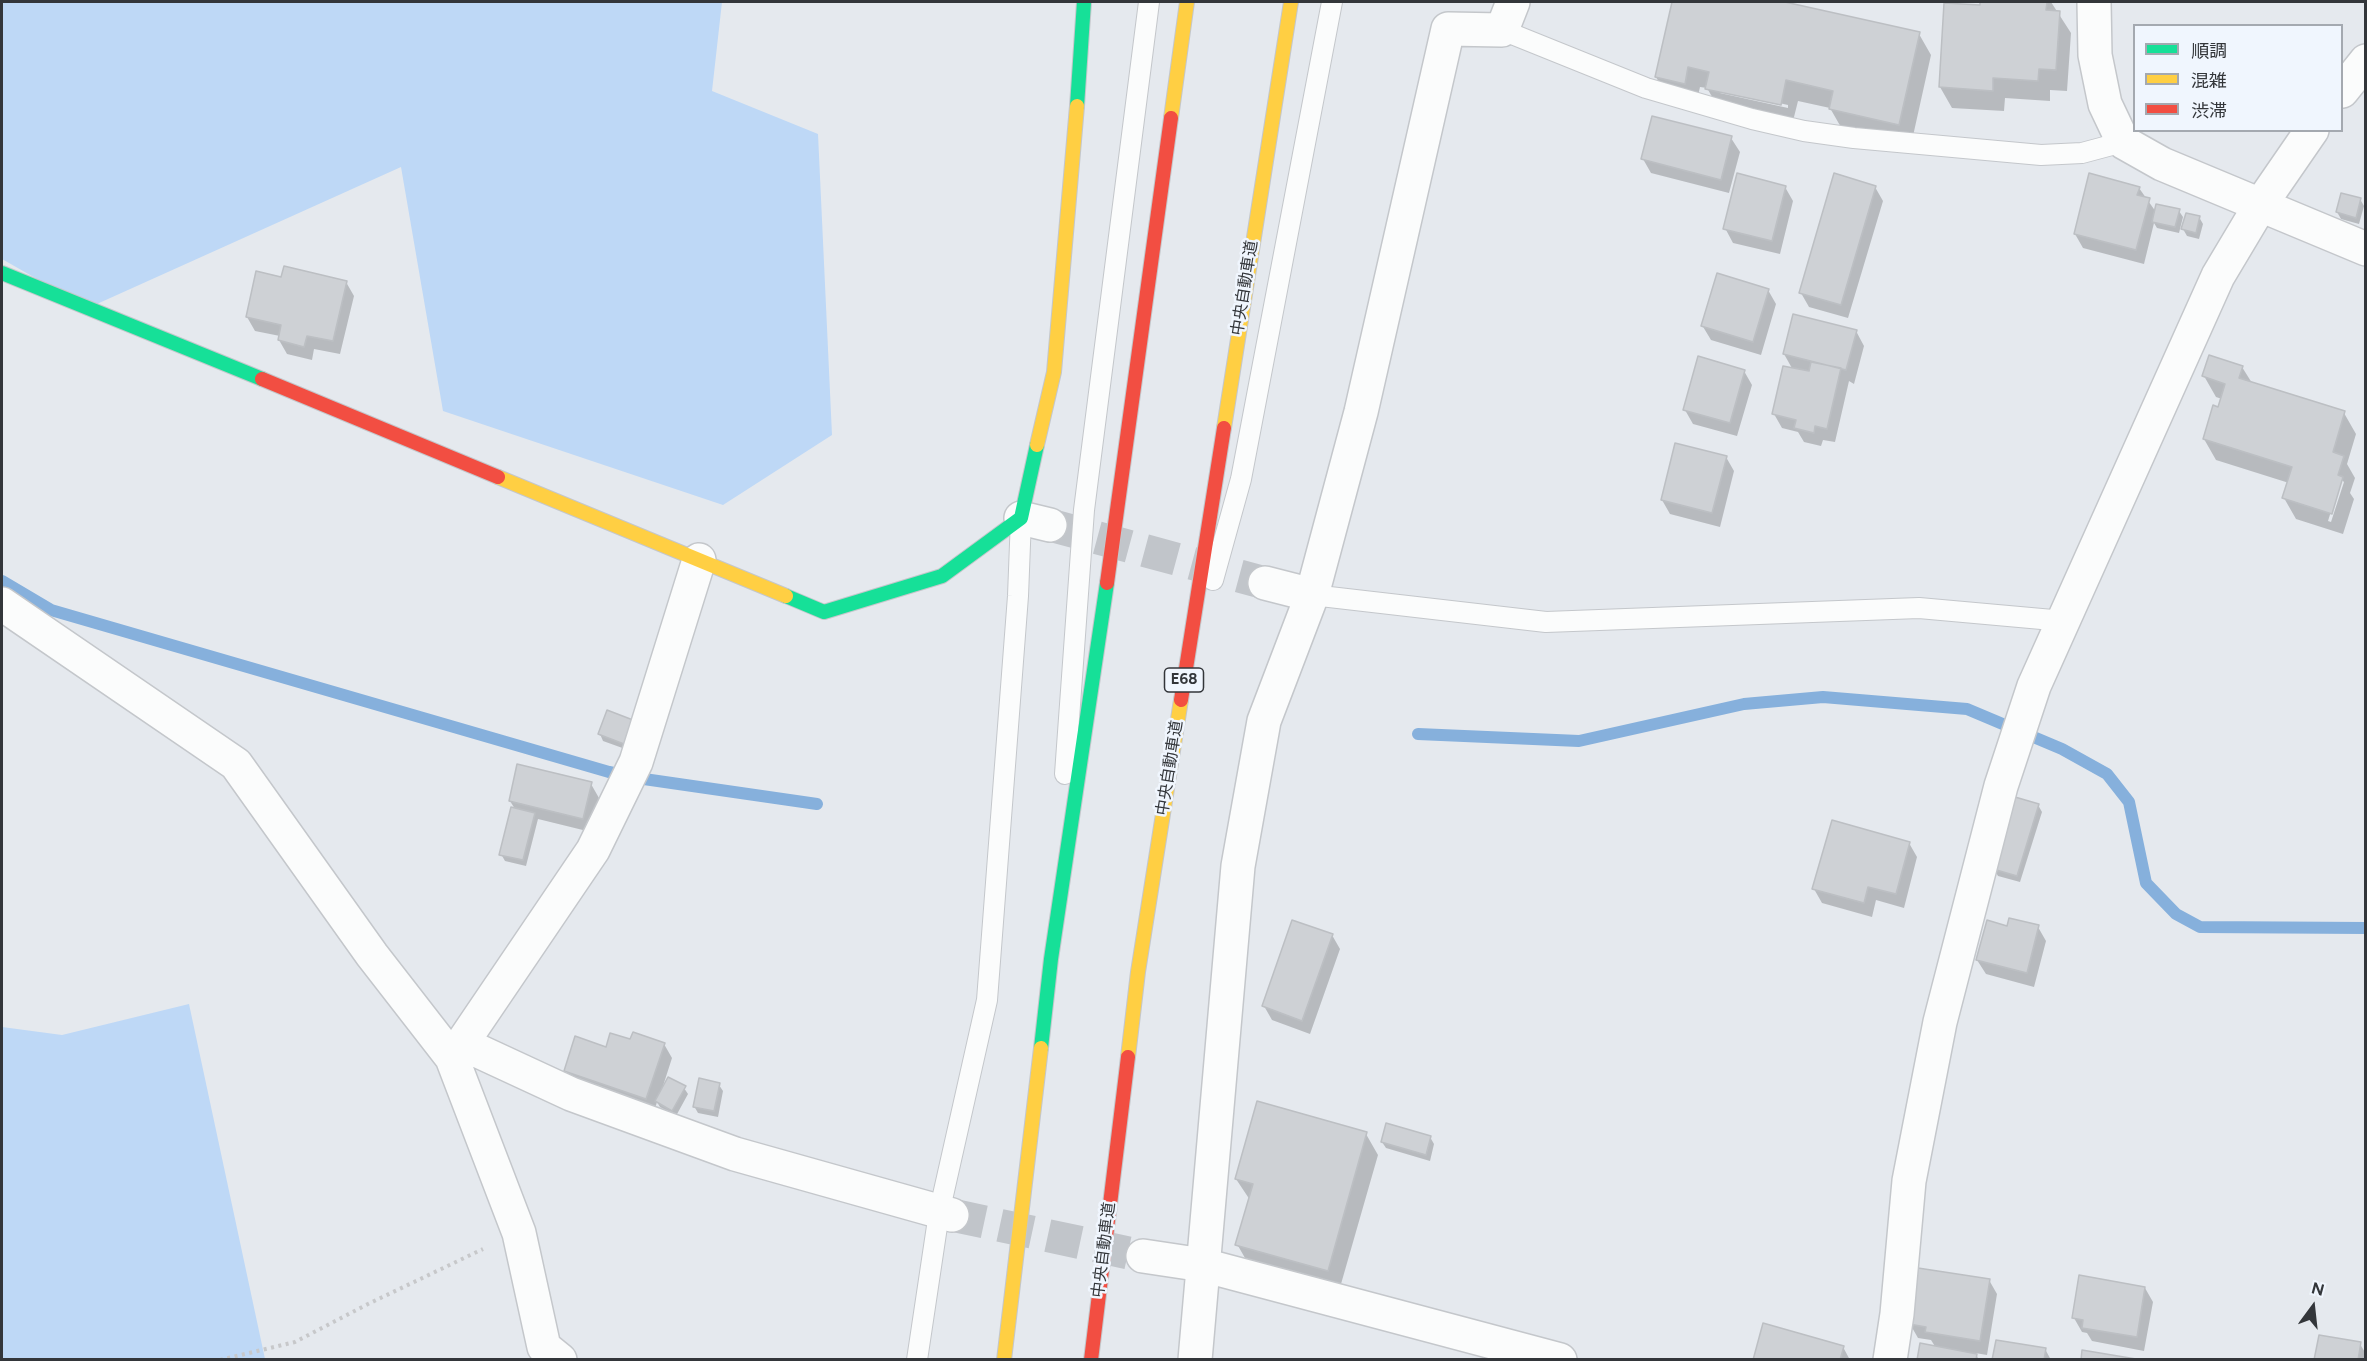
<!DOCTYPE html>
<html>
<head>
<meta charset="utf-8">
<style>
	body { margin:0 }
	#map { position:relative; width:2367px; height:1361px; overflow:hidden; background:#e5e9ee; font-family:Figtree,"Noto Sans JP",sans-serif }
	canvas { display:block }
	.frame { position:absolute; inset:0; border:3px solid #33363a; pointer-events:none }
	.legend { position:absolute; left:2133px; top:24px; width:210px; height:108px; box-sizing:border-box; background:#f0f6fe; border:2px solid #a4a9b0; margin:0; padding:8px 10px; list-style:none; font-size:18px; color:#33363a }
	.legend li { display:flex; align-items:center; gap:12px; height:30px }
	.legend b { width:30px; border:2px solid #a4a9b0 }
	.north { position:absolute; left:2283px; top:1277px; width:60px; height:60px; -webkit-text-stroke:4px #f0f6fe; paint-order:stroke; rotate:15deg; font-size:16px; font-weight:700; line-height:24px; text-align:center; color:#33363a }
	.north::after { content:''; display:block; margin:auto; width:21px; height:27px; background:#33363a; clip-path:polygon(50% 0,100% 100%,50% 72%,0 100%) }
</style>
</head>
<body>
<div id="map">
<canvas width="2367" height="1361"></canvas>
<div class="frame"></div>
<ul class="legend">
<li><b style="height:8px;background:#16e098"></b>順調</li>
<li><b style="height:8px;background:#ffcf43"></b>混雑</li>
<li><b style="height:8px;background:#f24e42"></b>渋滞</li>
</ul>
<div class="north">N</div>
</div>
<script>
const ctx = document.querySelector('canvas').getContext('2d');
ctx.lineJoin = 'round';
function paint(path, color) {
  ctx.fillStyle = color;
  ctx.fill(path, 'evenodd');
}
function strokePath(path, color, width, dash) {
  ctx.strokeStyle = color;
  ctx.lineWidth = width;
  ctx.lineCap = dash ? 'butt' : 'round';
  ctx.setLineDash(dash || []);
  ctx.stroke(path);
}
function write(font, color, halo, rows, align = 'center') {
  ctx.font = font + ' Figtree,"Noto Sans JP",sans-serif';
  ctx.lineWidth = 5;
  ctx.setLineDash([]);
  ctx.textBaseline = 'middle';
  ctx.strokeStyle = halo;
  ctx.fillStyle = color;
  for (const [text, x, y, turn = 0] of rows) {
    ctx.save();
    ctx.translate(x, y);
    ctx.rotate((+turn || 0) * Math.PI / 180);
    ctx.textAlign = isNaN(turn) ? turn : align;
    if (halo) ctx.strokeText(text, 0, 0);
    ctx.fillText(text, 0, 0);
    ctx.restore();
  }
}
paint(new Path2D(`
	M2 2H722L712 91 818 134 832 435 723 505 443 411 401 167 88 308 2 259Z
	M189 1004 265 1359H2V1027L62 1035Z`), '#bed8f6');
paint(new Path2D(`
	M1673 2H1778L1919 34 1931 55 1911 145 1842 129 1830 108 1798 101 1792 125 1719 109 1707 88 1700 87 1696 104 1668 98 1656 77ZM1720 90 1788 105V108L1720 93Z
	M1982 2H2051L2071 33 2067 91 2050 90V101L2005 98 2004 111 1952 108 1940 87 1981 7Z
	M1731 138 1740 152 1729 193 1651 173 1643 159Z
	M1785 187 1793 201 1780 254 1733 243 1725 228Z
	M1875 187 1883 201 1848 318 1809 307 1801 293Z
	M2139 188 2156 212 2179 211 2183 217 2179 233 2157 228 2154 223 2144 264 2083 248 2075 234Z
	M2360 199 2364 206 2359 224 2341 219 2337 212Z
	M2199 217 2203 224 2199 239 2187 236 2183 229Z
	M346 282 354 296 340 354 314 349 312 360 287 354 279 340 280 336 255 331 247 317Z
	M1768 290 1776 304 1761 355 1711 340 1702 325Z
	M1856 331 1864 346 1854 384 1849 381 1835 442 1823 440 1821 446 1804 442 1798 432 1782 428 1774 414 1793 370 1784 354Z
	M2242 367 2252 383 2344 413 2356 434 2347 464 2355 478 2350 493 2354 499 2343 534 2296 519 2284 498 2289 483 2216 460 2204 439 2222 399 2216 397 2204 376ZM2341 479 2344 482 2331 522 2328 521Z
	M1744 371 1752 385 1737 436 1693 424 1685 410Z
	M1726 457 1734 471 1720 527 1670 514 1662 500Z
	M632 721 628 750 603 741 600 734Z
	M591 784 599 798 591 832 538 819 526 866 505 861 501 854 515 809 510 801Z
	M2038 805 2042 812 2020 882 1998 876 1994 869Z
	M1909 843 1917 857 1904 908 1876 900 1872 917 1822 903 1814 889Z
	M2008 927H2038L2046 941 2034 987 1986 974 1977 960Z
	M1332 935 1340 949 1310 1034 1272 1020 1264 1006Z
	M631 1041 664 1044 672 1058 663 1086 684 1088 688 1094 676 1116 660 1107 657 1102 654 1112 574 1085 566 1070 606 1049Z
	M719 1085 723 1091 718 1117 698 1113 694 1106Z
	M1366 1134 1378 1155 1339 1291 1249 1265 1237 1244 1250 1200 1236 1179Z
	M1430 1137 1434 1144 1430 1161 1386 1148 1382 1142Z
	M1989 1280 1997 1294 1987 1355 1975 1353 1979 1360H1918L1936 1348 1931 1340 1918 1338 1910 1324Z
	M2145 1288 2153 1302 2144 1351 2092 1341 2087 1333 2082 1332 2074 1318Z
	M2360 1344 2366 1354V1360H2316Z
	M1843 1347 1850 1360H1755Z
	M2045 1349 2051 1360H1994Z`), '#0003');
strokePath(new Path2D(`
	M2 581 51 610 609 772 644 779 817 804
	M1418 734 1579 741 1744 704 1823 697 1967 709 2062 749 2107 774 2129 802 2146 883 2176 914 2200 927 2366 928`), '#86b0dc', 12);
const building = new Path2D(`
	M1672 2H1785L1920 32 1899 125 1829 109 1833 91 1786 80 1781 105 1705 89 1709 72 1688 67 1685 84 1655 77Z
	M1980 2H2047L2046 10 2060 11 2056 70 2039 69 2038 81 1993 78V91L1939 87 1944 3 1980 5Z
	M1652 116 1732 136 1721 180 1641 159Z
	M1737 173 1786 186 1772 241 1723 229Z
	M1834 173 1876 186 1841 305 1799 293Z
	M2089 173 2140 187 2137 195 2150 198 2136 250 2074 234Z
	M2341 193 2361 198 2356 218 2336 212Z
	M2156 204 2180 209 2175 227 2152 222Z
	M2186 213 2200 216 2196 233 2181 229Z
	M284 266 347 281 333 341 307 336 304 347 278 340 281 325 246 317 256 271 281 277Z
	M1717 273 1769 289 1753 342 1701 326Z
	M1793 314 1857 330 1846 370 1783 354Z
	M2209 355 2243 366 2239 378 2345 411 2333 452 2344 456 2338 475 2343 477 2332 514 2282 498 2292 467 2203 439 2213 405 2218 407 2225 384 2202 376Z
	M1698 356 1745 370 1730 423 1683 410Z
	M1811 362 1841 368 1827 429 1815 426 1814 433 1794 428 1796 420 1772 414 1783 366 1809 371Z
	M1675 443 1727 456 1712 513 1661 500Z
	M607 710 633 720 624 744 598 734Z
	M517 764 592 782 583 819 509 801Z
	M2015 797 2039 804 2017 876 1993 869Z
	M511 807 535 813 523 860 499 855Z
	M1832 820 1910 842 1896 894 1868 887 1864 903 1812 889Z
	M2009 918 2039 925 2027 973 1976 960 1987 920 2007 926Z
	M1292 920 1333 934 1302 1021 1262 1006Z
	M633 1032 665 1043 646 1099 564 1071 575 1036 606 1047 610 1033 630 1039Z
	M668 1077 686 1086 672 1111 655 1101Z
	M699 1078 720 1083 714 1111 693 1107Z
	M1257 1101 1367 1132 1328 1271 1235 1245 1253 1184 1235 1179Z
	M1386 1123 1431 1136 1426 1155 1381 1142Z
	M1918 1268 1990 1279 1980 1341 1925 1332 1926 1327 1909 1324Z
	M2079 1275 2145 1287 2137 1337 2082 1328 2083 1320 2072 1318Z
	M1763 1323 1844 1346 1840 1360H1753Z
	M2319 1335 2361 1342 2358 1360H2314Z
	M1996 1340 2046 1348 2044 1360H1992Z
	M1920 1343 1977 1354 1976 1360H1917Z
	M2082 1350 2136 1359V1360H2081Z`);
paint(building, '#ced1d5');
strokePath(building, '#bcbfc3', 1.5);
strokePath(new Path2D(`
	M1050 525 1265 583
	M952 1215 1143 1256`), '#c1c5ca', 33, [33, 16]);
const lane = new Path2D(`
	M1502 30 1646 88 1752 119 1804 131 1854 138 2041 155 2082 153 2123 142
	M1213 580 1241 479 1332 2
	M1312 595 1546 622 1919 608 2064 621
	M1065 774 1084 510 1149 2
	M917 1360 939 1213 987 1000 1018 596 1021 518`);
const street = new Path2D(`
	M2094 2 2095 55 2105 104 2123 142 2162 164 2366 249
	M2342 91 2366 61
	M1021 518 1050 525
	M1265 583 1312 595
	M2 604 236 764 372 955 452 1058 519 1233 544 1347 560 1360
	M461 1043 571 1094 735 1154 952 1215
	M452 1058 593 850 636 762 699 560
	M1143 1256 1203 1265 1560 1360
	M1195 1360 1238 866 1264 721 1312 595 1361 412 1448 29 1502 30 1513 2
	M1890 1360 1897 1314 1909 1181 1940 1022 2001 786 2034 686 2218 276 2261 204 2312 130`);
const fast = new Path2D(`
	M1077 106 1084 2
	M2 273 262 379
	M786 596 824 612 942 576 1021 518 1037 445
	M1041 1048 1051 959 1107 583`);
const slow = new Path2D(`
	M1171 118 1187 2
	M1224 428 1291 2
	M1037 445 1054 372 1077 106
	M498 477 786 596
	M1128 1057 1138 972 1181 700
	M1004 1360 1041 1048`);
const jam = new Path2D(`
	M262 379 498 477
	M1107 583 1171 118
	M1181 700 1224 428
	M1091 1360 1128 1057`);
strokePath(lane, '#c4c7cb', 22);
strokePath(street, '#c4c7cb', 36);
strokePath(fast, '#c4c7cb', 16);
strokePath(slow, '#c4c7cb', 16);
strokePath(jam, '#c4c7cb', 16);
strokePath(new Path2D(`
	M220 1360 295 1342 368 1304 483 1249`), '#c7c8ca', 4, [3, 4.5]);
strokePath(lane, '#fbfcfc', 20);
strokePath(street, '#fbfcfc', 33);
strokePath(fast, '#16e098', 14);
strokePath(slow, '#ffcf43', 14);
strokePath(jam, '#f24e42', 14);
for (const [x, y, w] of [
	[1184,680,39]
]) {
  const box = new Path2D();
  box.roundRect(x - w / 2, y - 12, w, 24, 4.5);
  ctx.fillStyle = '#f0f6fe';
  ctx.fill(box);
  strokePath(box, '#33363a', 1.5);
}
write('bold 15px', '#33363a', null, [
	["E68",1184,680]
]);
write('16px', '#33363a', '#f0f6fe', [
	["中央自動車道",1245,288,-81],
	["中央自動車道",1170,768,-81],
	["中央自動車道",1104,1250,-83]
]);
</script>
</body>
</html>
